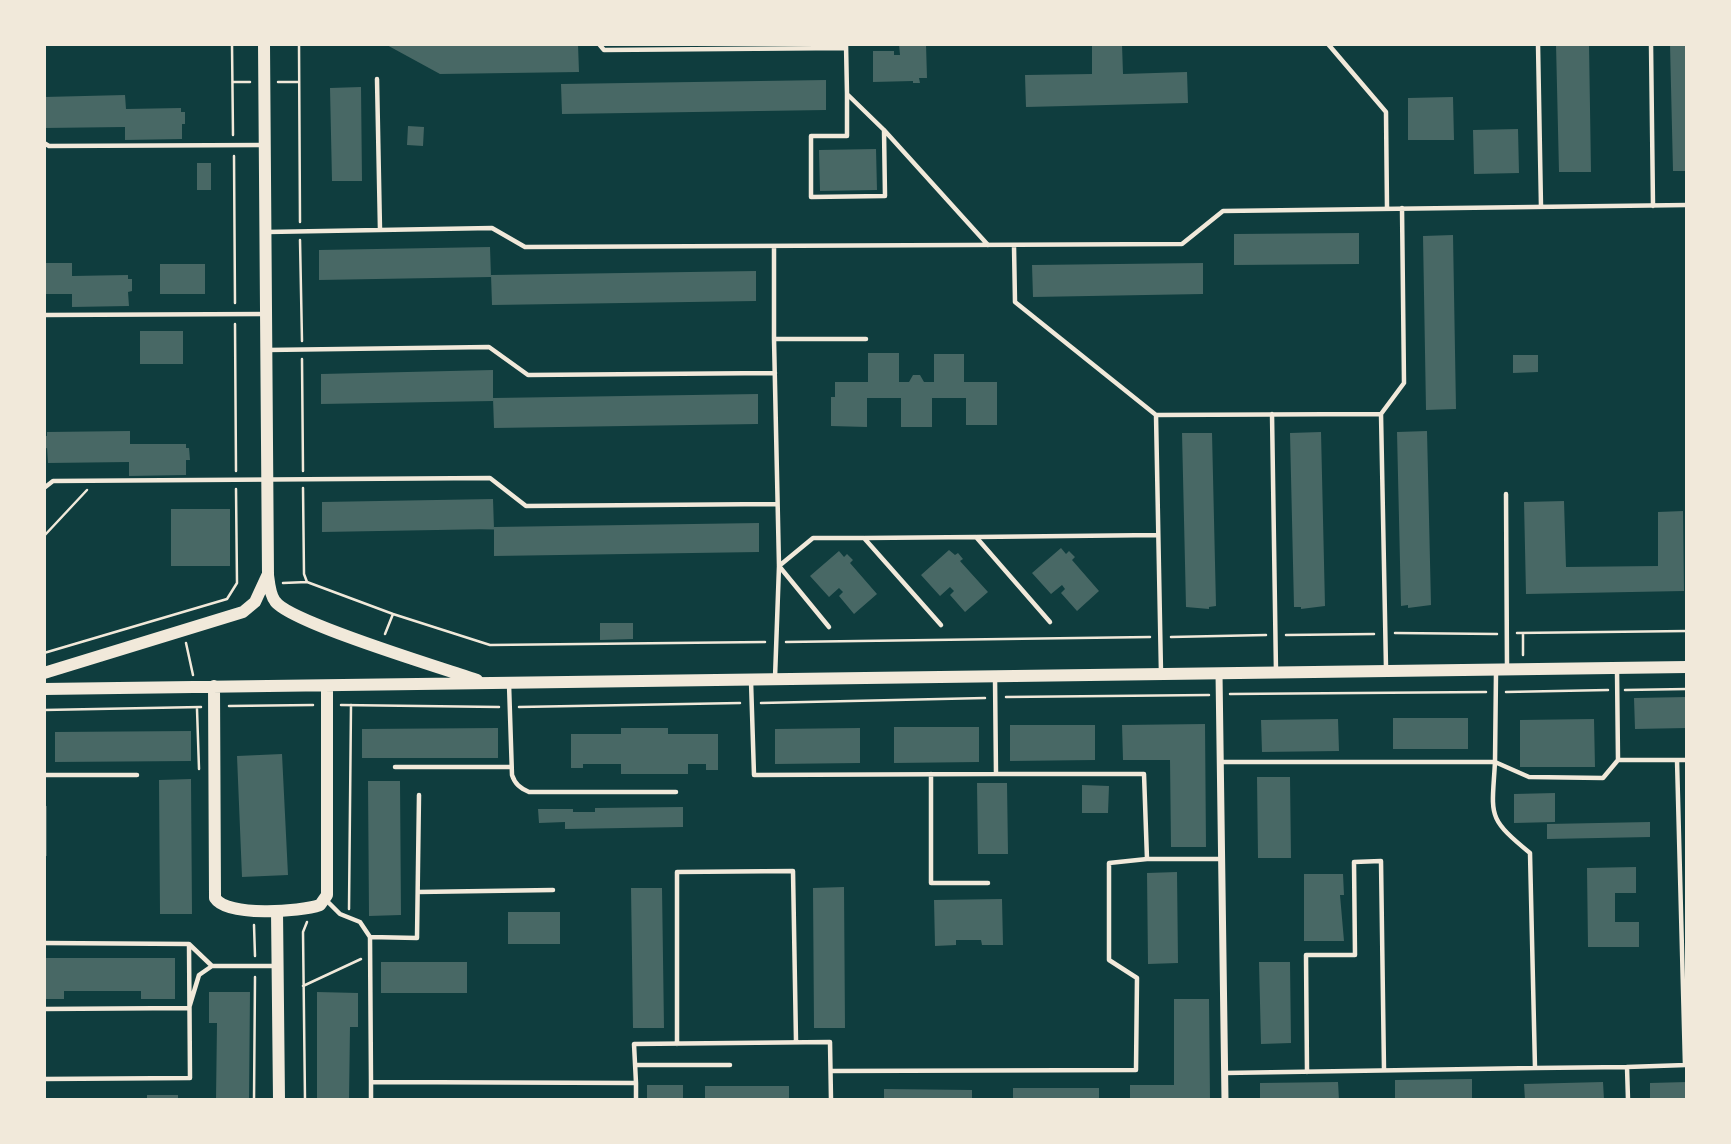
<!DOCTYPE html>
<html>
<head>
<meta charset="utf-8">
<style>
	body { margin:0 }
	#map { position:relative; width:1731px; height:1144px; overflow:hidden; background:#0f3d3e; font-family:"Sofia Sans Condensed",sans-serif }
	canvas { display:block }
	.frame { position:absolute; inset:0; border:46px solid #f1e9da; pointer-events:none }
</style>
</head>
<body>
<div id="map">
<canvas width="1731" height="1144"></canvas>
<div class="frame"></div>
</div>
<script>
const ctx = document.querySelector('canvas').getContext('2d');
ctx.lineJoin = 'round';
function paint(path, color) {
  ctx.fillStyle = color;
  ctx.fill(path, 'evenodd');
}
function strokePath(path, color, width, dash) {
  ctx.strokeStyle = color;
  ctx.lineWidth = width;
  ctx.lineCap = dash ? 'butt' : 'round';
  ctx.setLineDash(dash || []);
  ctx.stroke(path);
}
paint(new Path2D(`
	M385 44H578L579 72 440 74Z
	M899 44H926L927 78H919L920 83H913V81L873 82V51H894V55H900Z
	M1092 44H1122L1123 74 1187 72 1188 103 1026 107 1025 75 1092 74Z
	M1556 44H1589L1591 172H1559Z
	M1670 44H1687V171H1673Z
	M826 80V110L562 114 561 84Z
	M361 87 362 181H332L330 88Z
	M125 95 126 109 181 108V112H185V124H182V139L125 140V127L44 128V97Z
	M1453 97 1454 140H1408V98Z
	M408 126 424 127 423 146 407 145Z
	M1518 129 1519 173 1474 174 1473 130Z
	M876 149 877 190 820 191 819 150Z
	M197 163H211V190H197Z
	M1359 233V264L1234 265V234Z
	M1453 235 1456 409 1426 410 1423 236Z
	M490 247 491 277 319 280V250Z
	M44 263H72V276L128 275V279H132V291L128 292 129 306 72 307V294H44Z
	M1203 263V294L1033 297 1032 265Z
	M160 264H205V294H160Z
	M756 271V301L492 305 491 275Z
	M140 331H183V364H140Z
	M868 353H899V382H909L913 375H920L924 382H934V354H964V382H997V425H966V398H932V427H901V398H867V427L831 426V397H835V382H868Z
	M1513 355H1538V372L1513 373Z
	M493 370V401L321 404V374Z
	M758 394V424L494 428 493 398Z
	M130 431V444H186V448H189L190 460H186V475L129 476V462L48 463 47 448 44 449V436H47V432Z
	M1427 431 1431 605 1408 608V605L1401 606 1397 432Z
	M1321 432 1325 606 1301 609V607H1294L1290 433Z
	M1182 433H1212L1216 606 1209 607V609L1186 607Z
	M493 499 494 529 322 532V502Z
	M1564 501 1566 567 1658 566V512L1683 511 1684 591 1526 594 1524 502Z
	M171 509H230V566H171Z
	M759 523V552L494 556V527Z
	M1061 548 1066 554 1069 551 1075 557 1072 560 1099 591 1077 611 1061 593 1065 589 1062 585 1051 594 1032 573Z
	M949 550 955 555 958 553 963 559 960 561 988 592 965 612 950 595 954 591 950 587 940 596 921 575Z
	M839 551 844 557 847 554 853 560 850 563 877 594 854 614 839 596 843 592 839 588 829 597 810 576Z
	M600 623H633V639L600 640Z
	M1687 697V728L1635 729 1634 698Z
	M1393 718H1468V749H1393Z
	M1338 719 1339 751 1262 752 1261 720Z
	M1594 719 1595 767H1520V720Z
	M1205 724 1206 847H1171L1170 760H1123L1122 725Z
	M1010 725H1095V760L1010 761Z
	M894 727H979V762L894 763Z
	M498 728V758H362V729Z
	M621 728H668V734H718V770H706V764H688V774H621V764H583V768H571V734H621Z
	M860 728V763L775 764V729Z
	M191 731V761L55 762V732Z
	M282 754 288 875 242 877 237 756Z
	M1257 777H1290L1291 858H1258Z
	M191 779 192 914H160L159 780Z
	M368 781H400L401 915 369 916Z
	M977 783H1007L1008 854H978Z
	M1082 785 1109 786 1108 813H1082Z
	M1555 793V822L1514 823V794Z
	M44 806H47V856H44Z
	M683 807V827L565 829V822L539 823 538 809H573V812H595V808Z
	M1650 822V837L1547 839V824Z
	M1636 867V893H1615V922H1639V947H1588L1587 868Z
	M1177 872 1178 963 1148 964 1147 873Z
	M1304 874H1343L1344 895H1340L1344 941H1304Z
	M844 887 845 1028H814L813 888Z
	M631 888H662L664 1028H633Z
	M1002 899 1003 945H982L981 940H956V945L935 946 934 900Z
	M508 912H560V944H508Z
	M44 958H175V999H141V991H64V999H44Z
	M381 962H467V993H381Z
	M1259 962H1290L1291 1043 1261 1044Z
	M209 992H250L249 1100H216L217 1023H209Z
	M317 992 358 993V1027H350L349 1100H317Z
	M1174 999H1209L1210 1100H1130V1085H1174Z
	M1472 1079V1100H1395V1080Z
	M1338 1082 1339 1100H1260V1083Z
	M1603 1082 1604 1100H1525L1524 1084Z
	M1687 1082V1100H1650V1083Z
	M647 1085H683V1100H647Z
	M705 1086H789V1100H705Z
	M1013 1088H1099V1100H1013Z
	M884 1089 972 1090V1100H884Z
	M147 1095H178V1100H147Z`), '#486865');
strokePath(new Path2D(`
	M232 44 233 135
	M299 44 300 222
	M233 82H250
	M278 82H299
	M234 156 235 303
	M300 240 302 341
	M235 324 236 471
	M302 359 303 471
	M303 488 304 574 307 582 393 614 490 645 765 642
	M44 536 87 490
	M283 583 307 582
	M1395 633 1497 634
	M1517 633 1687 631
	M1523 633V655
	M385 634 393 614
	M1286 635 1374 634
	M1171 637 1266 635
	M786 642 1150 637
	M186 643 193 675
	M44 653 227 599 237 583 236 489
	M1625 690 1687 689
	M1506 692 1608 690
	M1230 694 1486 692
	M1006 697 1209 695
	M761 703 985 698
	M341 705 499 707
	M229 706 313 705
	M519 707 740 703
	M197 709 199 769
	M44 710 201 707
	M349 909 351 705
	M254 925 255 956
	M303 986 361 959
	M254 1100 255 977
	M305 1100 303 932 307 922`), '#f1e9da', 2.5);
strokePath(new Path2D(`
	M599 44 604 50 846 48
	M846 44 847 94 884 130 988 245
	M1328 44 1386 112 1387 208
	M1538 44 1541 207
	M1651 44 1653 206
	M377 79 380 230
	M847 94V136H811V197L885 196 884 130
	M44 143 49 146 263 145
	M267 232 492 228 525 247 1182 244 1223 211 1687 205
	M1014 246 1015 302 1156 415 1161 673
	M774 247V339H866
	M44 315 266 314
	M774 339 779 566 775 678
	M267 350 489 347 528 375 775 373
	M1272 414 1276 672
	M1381 414 1386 668
	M1156 415 1381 414 1404 383 1402 208
	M44 488 53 481 490 478 526 506 776 504
	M1506 494 1507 668
	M977 537 1158 535
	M865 538 976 537 1050 622
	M829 627 779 566 813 538H864L941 625
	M1617 670 1618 760
	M751 681 754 775 996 774 995 677
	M509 684 512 775C515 784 520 788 529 792H676
	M1677 760H1687
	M1220 762H1495L1496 673
	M395 767H511
	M931 774V883H988
	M44 775H137
	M1147 859H1221
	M418 892 553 890
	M326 900 340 914 360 922 370 937 417 938 419 795
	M370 937 371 1082
	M44 943 189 944
	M44 1009 189 1008 199 975 212 966H275
	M677 1044V872L793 871 796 1041
	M635 1065H730
	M1627 1067 1535 1068 1530 853C1486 817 1492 816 1495 762L1529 777 1603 778 1618 760H1677L1685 1065
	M831 1071 1136 1070 1137 978 1109 960V863L1147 859 1144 774H996
	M1307 1072 1306 955H1355L1354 862 1381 861 1384 1070
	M1225 1073 1535 1068
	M44 1079 190 1078 189 944 212 966
	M636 1083 634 1044 830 1042 831 1100
	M371 1100V1082L636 1083V1100
	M1628 1100 1627 1067 1686 1065`), '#f1e9da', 4.5);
strokePath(new Path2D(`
	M1219 673 1225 1100`), '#f1e9da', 7);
strokePath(new Path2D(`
	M264 44 268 575C269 583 270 595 275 601 288 622 445 669 477 680
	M44 673 243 612 255 602 267 576
	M214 686 215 898C227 917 300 912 320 905L327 895V686
	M44 689 1687 667
	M277 911 279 1100`), '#f1e9da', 12);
</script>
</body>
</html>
